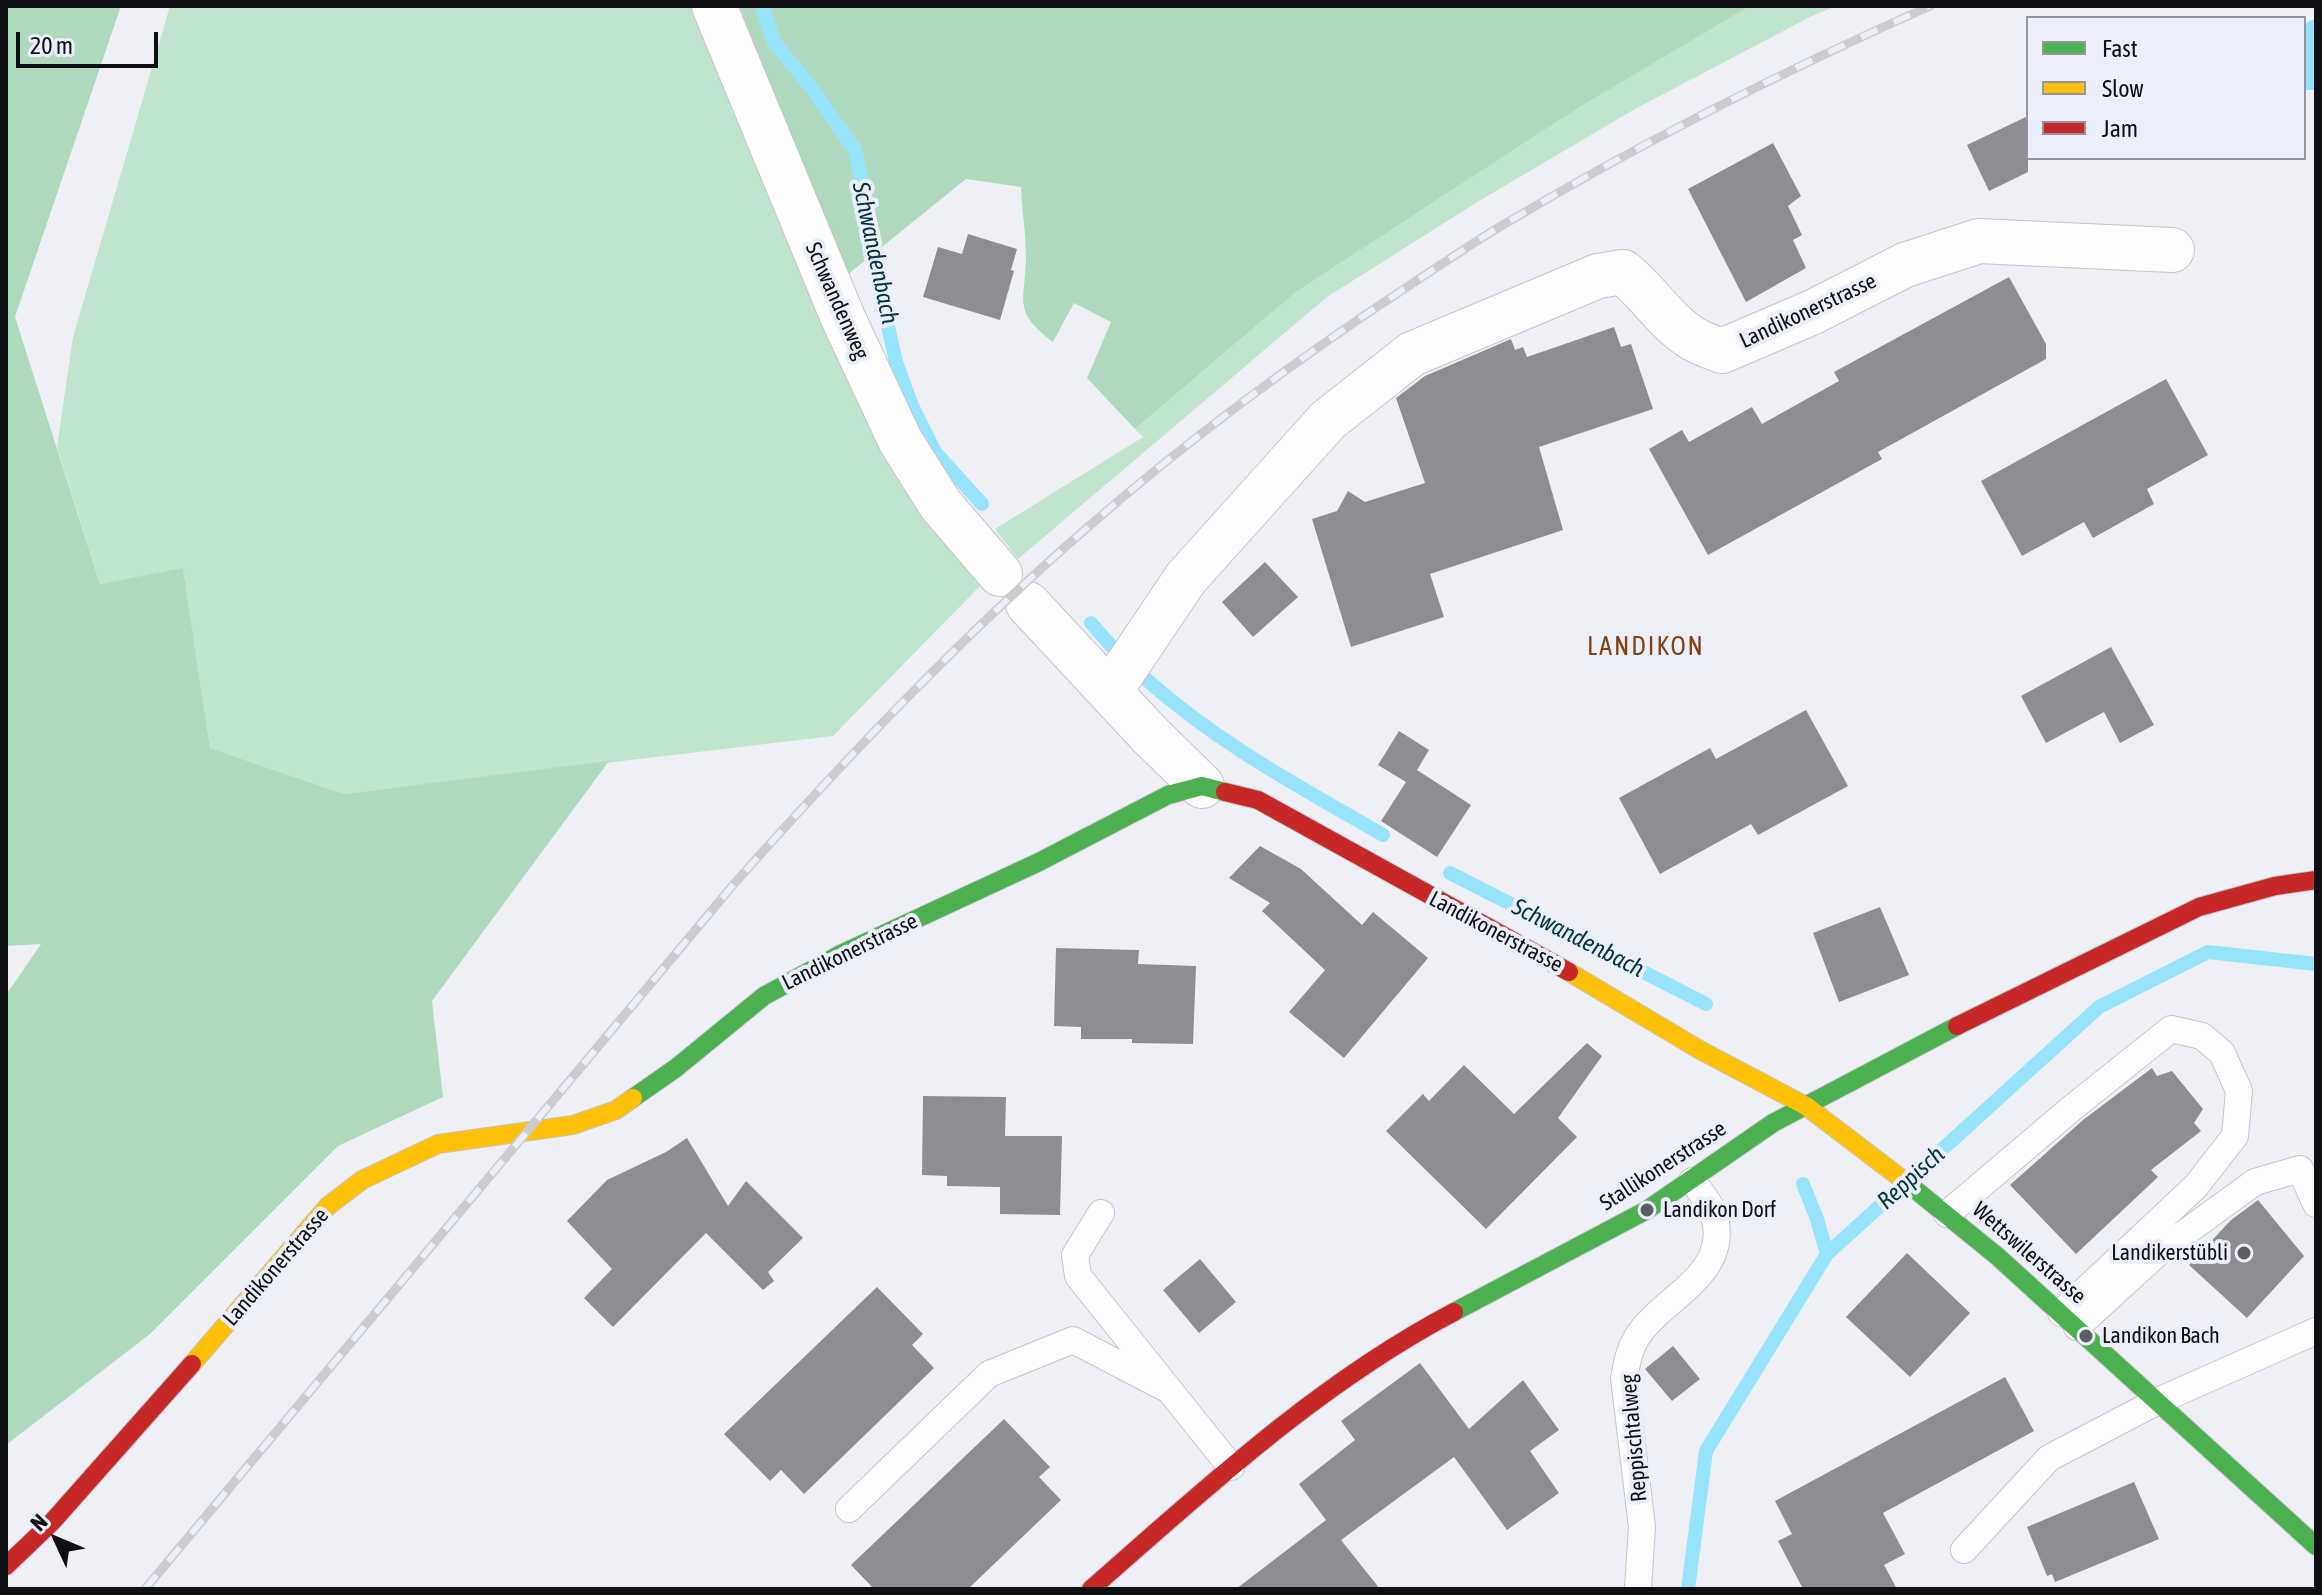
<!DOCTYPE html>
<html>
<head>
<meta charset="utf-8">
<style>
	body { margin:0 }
	#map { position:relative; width:2322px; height:1595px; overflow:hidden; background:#eff0f6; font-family:"Asap Condensed",sans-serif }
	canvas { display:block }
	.frame { position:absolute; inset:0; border:8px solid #0f1013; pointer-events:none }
	.legend { position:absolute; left:2026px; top:16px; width:280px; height:144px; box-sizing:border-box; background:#eceef9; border:2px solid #94959d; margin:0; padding:10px 14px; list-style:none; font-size:24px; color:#0f1013 }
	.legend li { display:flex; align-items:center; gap:16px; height:40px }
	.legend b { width:40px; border:2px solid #94959d }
	.north { position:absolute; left:16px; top:1499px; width:80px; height:80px; -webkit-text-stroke:6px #eceef9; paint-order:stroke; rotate:314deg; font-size:22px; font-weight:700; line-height:32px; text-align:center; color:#0f1013 }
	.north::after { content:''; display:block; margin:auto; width:28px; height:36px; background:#0f1013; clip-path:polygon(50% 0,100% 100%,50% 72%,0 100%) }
	.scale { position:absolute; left:16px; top:32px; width:142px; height:36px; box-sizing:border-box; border:4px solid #0f1013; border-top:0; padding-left:10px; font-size:24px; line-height:28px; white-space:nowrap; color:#0f1013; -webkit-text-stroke:6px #eceef9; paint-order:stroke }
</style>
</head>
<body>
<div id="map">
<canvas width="2322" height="1595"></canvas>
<div class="frame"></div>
<ul class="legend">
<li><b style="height:10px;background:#4caf50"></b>Fast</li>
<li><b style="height:10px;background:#ffc107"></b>Slow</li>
<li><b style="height:10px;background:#c62828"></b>Jam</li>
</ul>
<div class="north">N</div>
<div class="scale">20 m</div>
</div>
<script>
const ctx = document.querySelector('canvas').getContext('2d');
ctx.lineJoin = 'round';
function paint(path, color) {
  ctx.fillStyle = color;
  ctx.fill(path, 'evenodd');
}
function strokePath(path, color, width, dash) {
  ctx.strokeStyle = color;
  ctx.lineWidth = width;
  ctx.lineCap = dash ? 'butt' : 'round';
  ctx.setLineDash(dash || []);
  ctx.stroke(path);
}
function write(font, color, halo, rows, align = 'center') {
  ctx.font = font + ' "Asap Condensed",sans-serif';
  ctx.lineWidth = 8;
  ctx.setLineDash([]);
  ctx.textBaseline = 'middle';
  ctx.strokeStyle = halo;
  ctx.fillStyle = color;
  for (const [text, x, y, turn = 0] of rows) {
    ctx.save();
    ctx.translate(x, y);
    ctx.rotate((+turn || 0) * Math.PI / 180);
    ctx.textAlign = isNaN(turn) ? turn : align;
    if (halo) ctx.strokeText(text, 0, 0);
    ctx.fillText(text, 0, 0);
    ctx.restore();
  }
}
paint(new Path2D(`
	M170 6H698L982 584 833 736 344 794 210 748 183 569 100 584 57 447 73 337Z
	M1750 6H1836L1812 16 1635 109 1479 201 1327 297 1018 559 995 529 1143 437 1135 429 1296 292 1575 110Z`), '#c0e4cd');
paint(new Path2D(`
	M6 6H121L15 317 100 584 183 568 210 748 344 794 609 761 432 1001 443 1097 338 1146 150 1334 6 1445V995L41 944 6 946Z
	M739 6H1750L1575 110 1296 292 1135 429 1087 378 1111 322 1074 303 1053 342C1012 311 1025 302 1026 258 1026 235 1022 211 1021 187L966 179 846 276Z`), '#afd9be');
paint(new Path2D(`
	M2316 18V90H2304V24Z`), '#97e3fc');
strokePath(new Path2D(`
	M762 6 774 42 813 90 855 150 871 225 881 294 896 362 912 406 935 452 982 504
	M1091 623 1112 647
	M1147 680C1219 744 1300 787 1383 835
	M1450 873 1706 1004
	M1803 1184 1817 1219 1827 1254
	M1688 1589 1706 1451 1827 1254 2099 1007 2208 952 2316 964`), '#97e3fc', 14);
paint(new Path2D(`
	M2028 116V172L1989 191 1967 145Z
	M1773 143 1801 196 1788 206 1802 235 1793 240 1806 268 1746 302 1688 189Z
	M968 234 1017 249 1011 270 1014 271 1000 320 923 297 938 247 962 254Z
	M2009 277 2046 344V359L1878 452 1882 459 1708 555 1649 449 1682 430 1689 442 1752 407 1762 424 1839 381 1834 372Z
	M1614 327 1621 347 1631 344 1653 409 1539 447 1563 530 1430 574 1444 617 1351 647 1312 519 1337 511 1348 491 1365 502 1425 483 1396 398 1425 376 1511 339 1515 350 1523 347 1527 357Z
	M2166 379 2208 455 2147 489 2154 504 2093 538 2084 522 2022 556 1981 481Z
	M1265 562 1298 597 1253 637 1222 602Z
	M2111 647 2154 725 2120 743 2104 712 2046 743 2021 696Z
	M1806 710 1848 786 1758 835 1751 824 1660 874 1619 798 1710 748 1716 759Z
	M1399 731 1429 750 1417 770 1471 805 1437 857 1381 821 1406 782 1378 765Z
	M1260 846 1301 869 1362 925 1373 912 1428 958 1344 1058 1289 1012 1325 970 1262 911 1270 903 1229 878Z
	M1880 907 1909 975 1839 1002 1813 933Z
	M1056 948 1139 950 1138 964 1196 966 1193 1044 1132 1043V1039H1081V1027L1054 1026Z
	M1587 1043 1602 1056 1558 1118 1577 1137 1486 1229 1386 1131 1423 1094 1429 1101 1464 1065 1514 1114Z
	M2152 1068 2157 1076 2172 1071 2203 1109 2194 1123 2201 1131 2151 1170 2158 1177 2076 1254 2010 1185 2083 1120Z
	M923 1096 1006 1097 1005 1136H1062L1060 1215 1000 1214V1187L947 1186V1176L922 1175Z
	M687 1138 728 1206 746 1181 803 1238 768 1272 774 1281 763 1290 706 1233 613 1327 584 1298 612 1269 567 1221 607 1180 666 1152Z
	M2258 1200 2304 1256 2247 1318 2189 1265 2231 1220Z
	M1907 1253 1970 1313 1910 1377 1846 1317Z
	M1200 1259 1236 1302 1199 1333 1163 1290Z
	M877 1287 923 1334 912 1345 934 1368 804 1494 781 1470 770 1481 724 1434Z
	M1673 1346 1700 1379 1672 1401 1645 1369Z
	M1420 1363 1469 1429 1523 1380 1559 1430 1530 1451 1559 1493 1507 1530 1454 1457 1341 1540 1380 1589H1236L1326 1520 1299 1484 1355 1440 1341 1421Z
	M2005 1377 2034 1431 1883 1513 1905 1554 1884 1565 1897 1589H1803L1778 1541 1792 1534 1775 1501Z
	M1004 1419 1050 1467 1039 1477 1061 1500 968 1589H874L851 1565Z
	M2134 1482 2159 1539 2055 1582 2052 1574 2047 1576 2027 1527Z`), '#8e8d91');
const lane = new Path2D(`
	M1101 1213 1075 1255 1078 1276 1231 1467
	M1947 1214 2072 1108 2171 1029 2202 1036 2222 1053 2239 1091 2235 1136 2196 1186 2061 1313
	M2077 1327 2160 1251 2255 1182 2300 1169 2316 1204
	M849 1509 989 1374 1073 1340 1169 1390
	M1964 1550 2049 1458 2158 1401 2316 1331
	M1638 1589 1642 1527 1624 1378C1627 1363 1629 1350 1637 1337 1663 1296 1734 1274 1713 1212 1709 1201 1699 1190 1692 1181`);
const street = new Path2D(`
	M714 6 843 318 900 440 940 504 1000 574
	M1028 604 1149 734 1202 786
	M1110 691 1186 578 1328 420 1412 354 1598 276 1623 272C1648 292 1665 321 1692 338 1701 344 1712 347 1722 351L1813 312 1905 265 1979 241 2172 250`);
const fast = new Path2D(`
	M633 1098 676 1068 764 996 841 954 1039 862 1168 795 1202 786 1225 792
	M1907 1183 1997 1256 2316 1546
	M1454 1312 1647 1210 1773 1123 1957 1026`);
const slow = new Path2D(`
	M1569 972 1700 1050 1806 1106 1907 1183
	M192 1364 328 1206 362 1180 438 1144 573 1125 616 1110 633 1098`);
const jam = new Path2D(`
	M1225 792 1258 800 1569 972
	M1957 1026 2199 907 2275 886 2316 880
	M6 1566 52 1522 192 1364
	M1091 1589C1205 1489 1319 1383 1454 1312`);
strokePath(lane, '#c4c5c9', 28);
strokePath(street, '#c4c5c9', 46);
strokePath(fast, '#c4c5c9', 20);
strokePath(slow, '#c4c5c9', 20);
strokePath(jam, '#c4c5c9', 20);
strokePath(lane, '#fdfdfe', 26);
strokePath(street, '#fdfdfe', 44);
strokePath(fast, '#4caf50', 18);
strokePath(slow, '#ffc107', 18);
strokePath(jam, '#c62828', 18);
const rail = new Path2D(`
	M145 1589 733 885C845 759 960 638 1088 527 1190 438 1300 357 1413 283 1444 263 1475 241 1508 222 1644 141 1786 70 1930 6`);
strokePath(rail, '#ccccce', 9);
strokePath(rail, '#eceef9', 6, [18]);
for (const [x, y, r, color] of [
	[1647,1210,8,"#5d5e62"],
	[2244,1253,8,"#5d5e62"],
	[2086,1336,8,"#5d5e62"]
]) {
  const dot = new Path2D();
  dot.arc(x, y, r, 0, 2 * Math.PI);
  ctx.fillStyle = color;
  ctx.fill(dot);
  strokePath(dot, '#eceef9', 3);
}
write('22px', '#0f1013', '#eceef9', [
	["Schwandenweg",837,301,66],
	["Landikonerstrasse",1808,311,-25],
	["Landikonerstrasse",1496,932,28],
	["Landikonerstrasse",850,952,-26],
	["Stallikonerstrasse",1663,1166,-33],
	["Wettswilerstrasse",2029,1253,41],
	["Landikonerstrasse",276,1267,-49],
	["Reppischtalweg",1634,1438,-95]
]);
write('22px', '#0f1013', '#eceef9', [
	["Landikon Dorf",1663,1210],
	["Landikerstübli",2228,1253,"right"],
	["Landikon Bach",2102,1336]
], 'left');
write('italic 24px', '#003643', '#eceef9', [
	["Schwandenbach",875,253,78],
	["Schwandenbach",1578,938,27],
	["Reppisch",1911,1178,-42]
]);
ctx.letterSpacing = '2px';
write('26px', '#7f4316', '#eceef9', [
	["LANDIKON",1646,647]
]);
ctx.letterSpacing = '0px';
</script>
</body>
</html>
